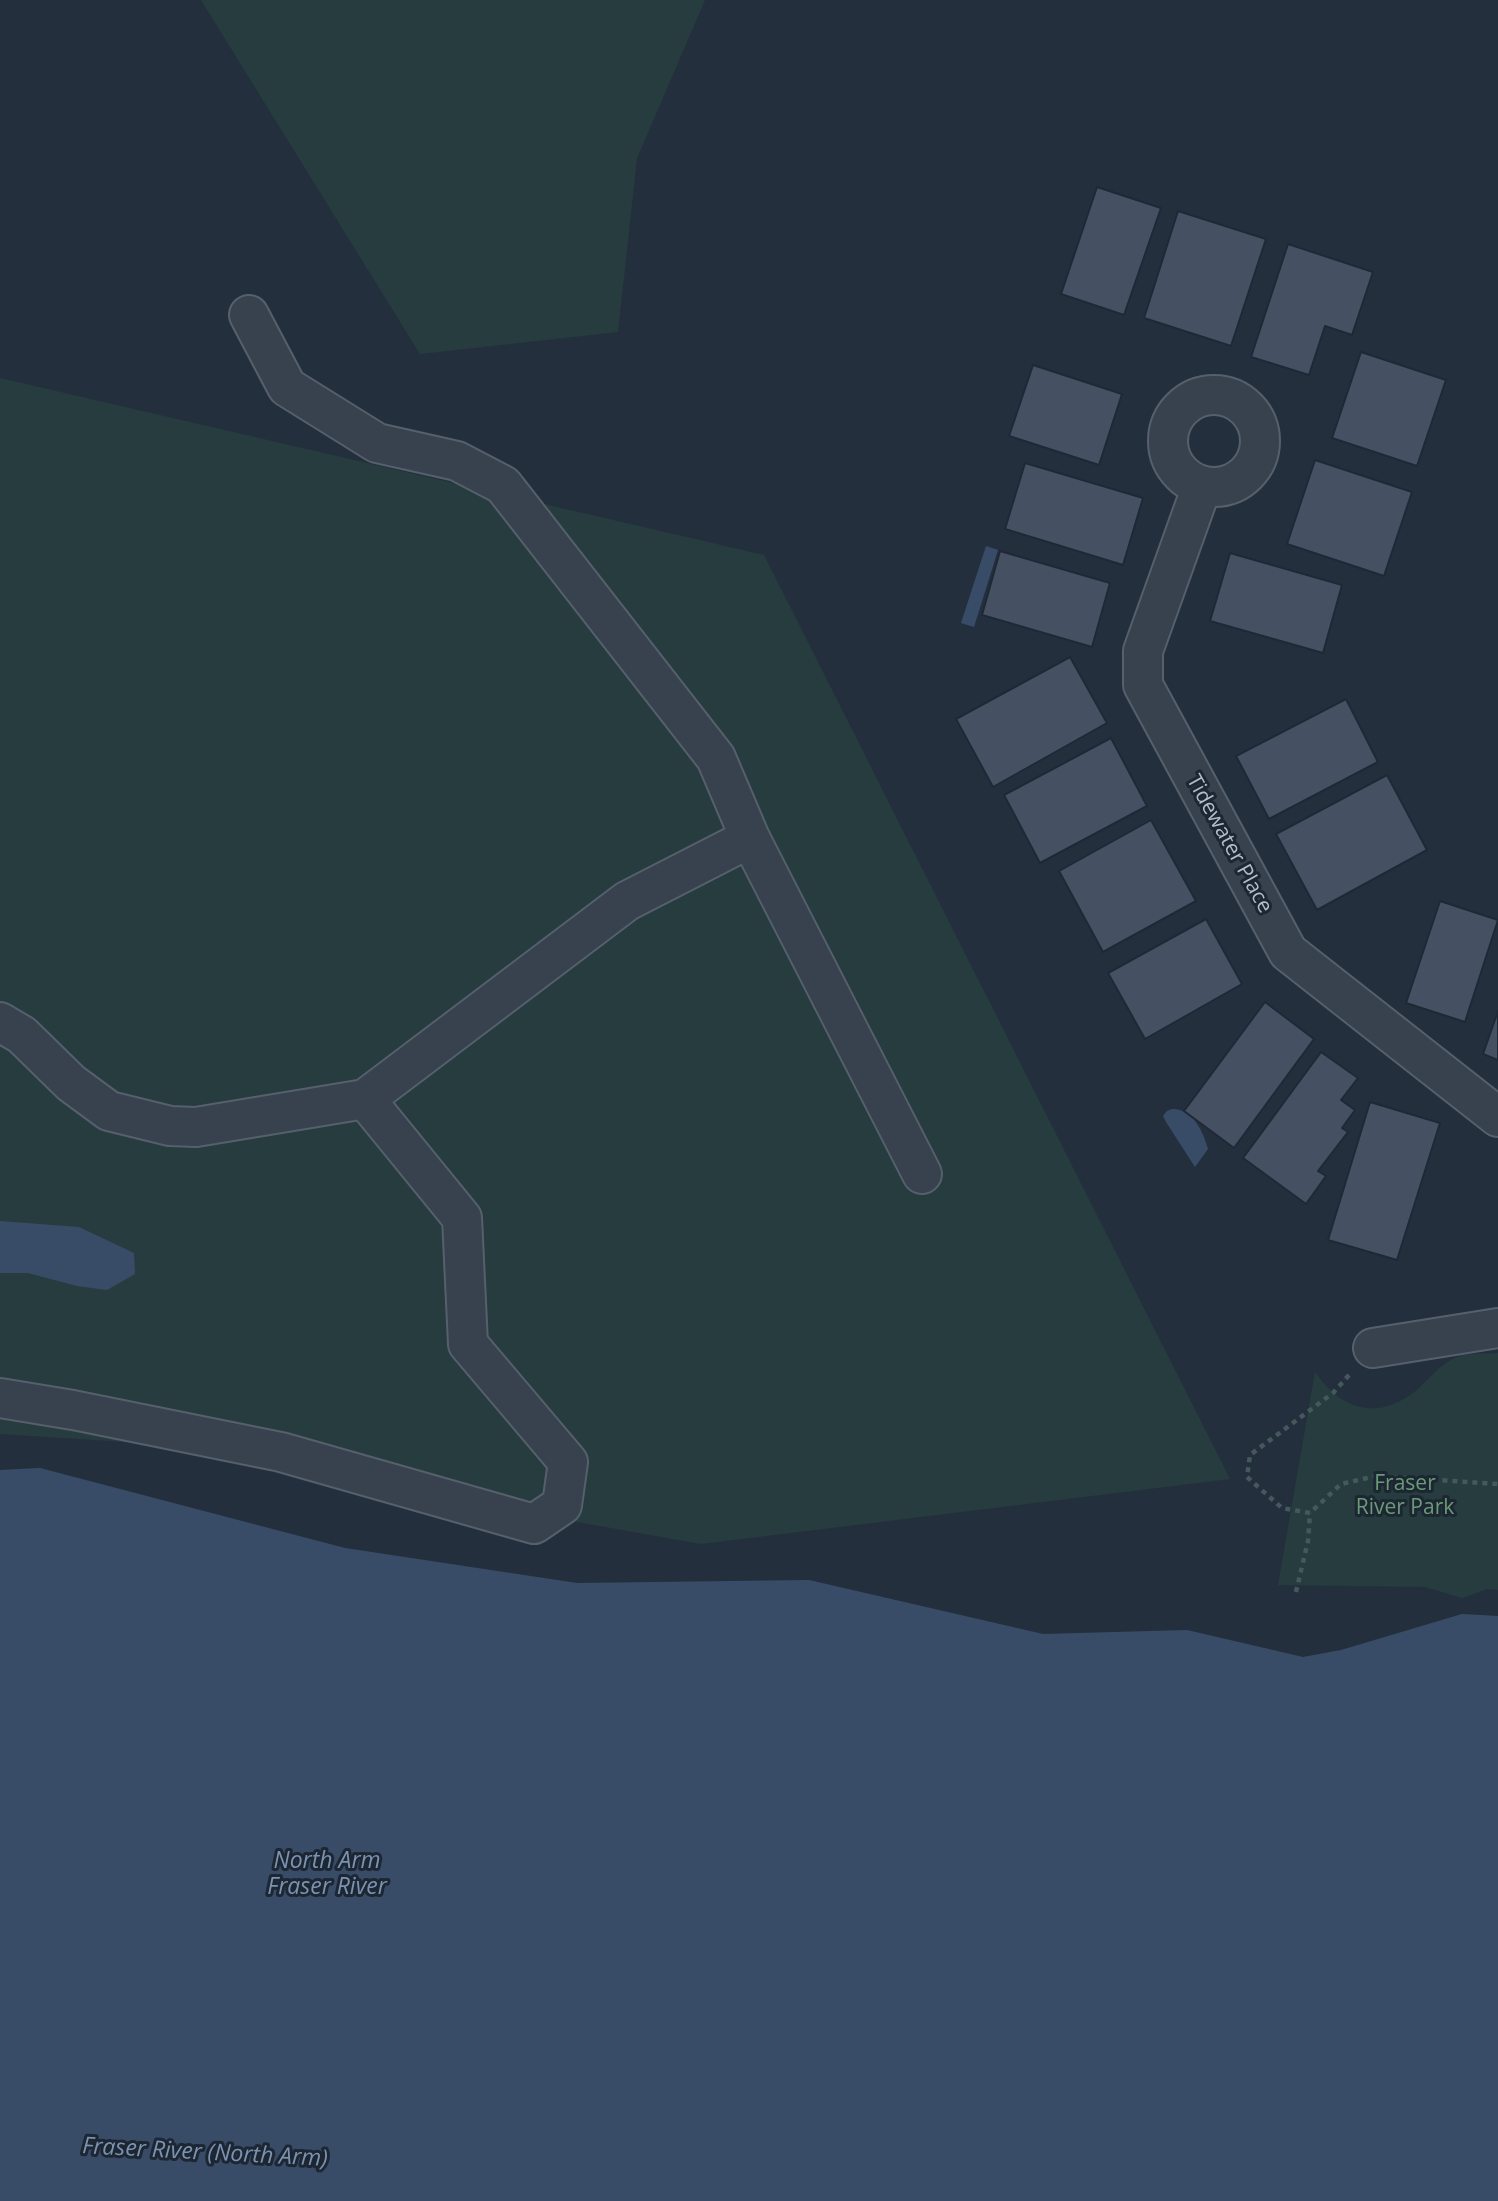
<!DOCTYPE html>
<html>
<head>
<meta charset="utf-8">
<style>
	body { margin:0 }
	canvas { display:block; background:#242f3e }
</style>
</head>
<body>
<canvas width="1498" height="2201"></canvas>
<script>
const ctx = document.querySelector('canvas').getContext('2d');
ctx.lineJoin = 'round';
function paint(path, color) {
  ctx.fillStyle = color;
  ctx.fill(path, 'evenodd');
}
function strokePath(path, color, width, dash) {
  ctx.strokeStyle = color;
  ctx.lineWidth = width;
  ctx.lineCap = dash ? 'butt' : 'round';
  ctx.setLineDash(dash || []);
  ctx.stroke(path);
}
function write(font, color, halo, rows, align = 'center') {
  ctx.font = font + ' "Open Sans",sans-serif';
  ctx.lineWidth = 6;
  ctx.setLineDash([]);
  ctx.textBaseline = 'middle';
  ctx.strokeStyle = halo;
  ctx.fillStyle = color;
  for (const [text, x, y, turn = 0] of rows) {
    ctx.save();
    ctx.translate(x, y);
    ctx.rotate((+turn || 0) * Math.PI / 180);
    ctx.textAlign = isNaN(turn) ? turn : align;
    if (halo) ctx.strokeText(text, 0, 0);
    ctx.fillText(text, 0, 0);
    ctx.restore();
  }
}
paint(new Path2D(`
	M201 0H705L637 158 618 332 420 354Z
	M0 378 764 555 1230 1479 701 1544 127 1442 0 1434Z
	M1498 1353V1590L1487 1589 1462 1598 1425 1587 1278 1585 1315 1372C1342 1411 1379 1421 1417 1390 1429 1379 1443 1361 1460 1356 1471 1353 1486 1354 1498 1353Z`), '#263c3f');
paint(new Path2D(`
	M986 546 998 550 974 627 961 623Z
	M1172 1109C1194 1109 1203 1132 1208 1149L1195 1167 1166 1122 1163 1116 1167 1111Z
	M0 1221 79 1227 134 1253 135 1274 107 1290 77 1286 28 1273H0Z
	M40 1468 345 1548 577 1583 809 1580 1043 1634 1187 1630 1303 1657 1341 1650 1462 1614 1498 1616V2201H0V1470Z`), '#394c67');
const building = new Path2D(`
	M1097 187 1161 208 1124 315 1061 294Z
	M1178 211 1266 239 1231 346 1144 318Z
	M1288 244 1373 272 1352 335 1325 326 1309 375 1251 357Z
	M1361 352 1446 380 1417 466 1332 438Z
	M1033 365 1122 394 1099 465 1009 436Z
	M1315 460 1412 492 1384 576 1287 544Z
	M1025 463 1143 498 1123 565 1005 529Z
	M1000 551 1110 583 1092 647 982 615Z
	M1230 553 1342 585 1323 653 1210 621Z
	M1070 657 1107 723 993 787 956 719Z
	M1346 699 1378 762 1269 819 1236 756Z
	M1111 738 1147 806 1040 863 1004 795Z
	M1387 775 1427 850 1317 910 1276 834Z
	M1151 820 1196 901 1103 952 1059 871Z
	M1440 901 1498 920 1465 1022 1406 1003Z
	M1206 919 1242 984 1145 1039 1108 973Z
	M1265 1002 1314 1039 1234 1148 1184 1111Z
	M1498 1011V1060L1483 1054Z
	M1321 1052 1358 1078 1341 1100 1355 1110 1342 1128 1348 1132 1318 1171 1326 1176 1306 1204 1243 1158Z
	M1370 1102 1440 1123 1397 1260 1328 1240Z`);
paint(building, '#455162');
strokePath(building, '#1f2835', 2);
const minor = new Path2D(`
	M249 315 287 387 377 443 457 461 503 485 716 758 750 838 922 1174
	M1168 441a46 46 0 1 1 92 0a46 46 0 1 1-92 0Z
	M1202 486 1143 651V685L1288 952 1498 1117
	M0 1022 22 1035 71 1083 109 1111 170 1126 196 1127 365 1099 627 901 750 838
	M1373 1348 1498 1328
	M0 1398 73 1410 281 1452 534 1524 562 1505 568 1462 468 1344 462 1218 365 1099`);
strokePath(minor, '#565f6c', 42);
strokePath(new Path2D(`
	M1349 1375 1333 1393 1250 1455 1247 1477 1282 1508 1310 1513 1341 1484 1376 1476 1498 1484
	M1296 1592 1308 1541 1310 1513`), '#44595c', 4.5, [5, 5]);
strokePath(minor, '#38414e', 38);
write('21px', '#b4bcc9', '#1d2633', [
	["Tidewater Place",1229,844,61]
]);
write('21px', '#6b9a76', '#1d2633', [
	["Fraser",1405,1484],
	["River Park",1405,1508]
]);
write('italic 23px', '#7c92b1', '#1d2633', [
	["North Arm",327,1861],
	["Fraser River",327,1887],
	["Fraser River (North Arm)",205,2153,3]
]);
</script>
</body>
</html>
